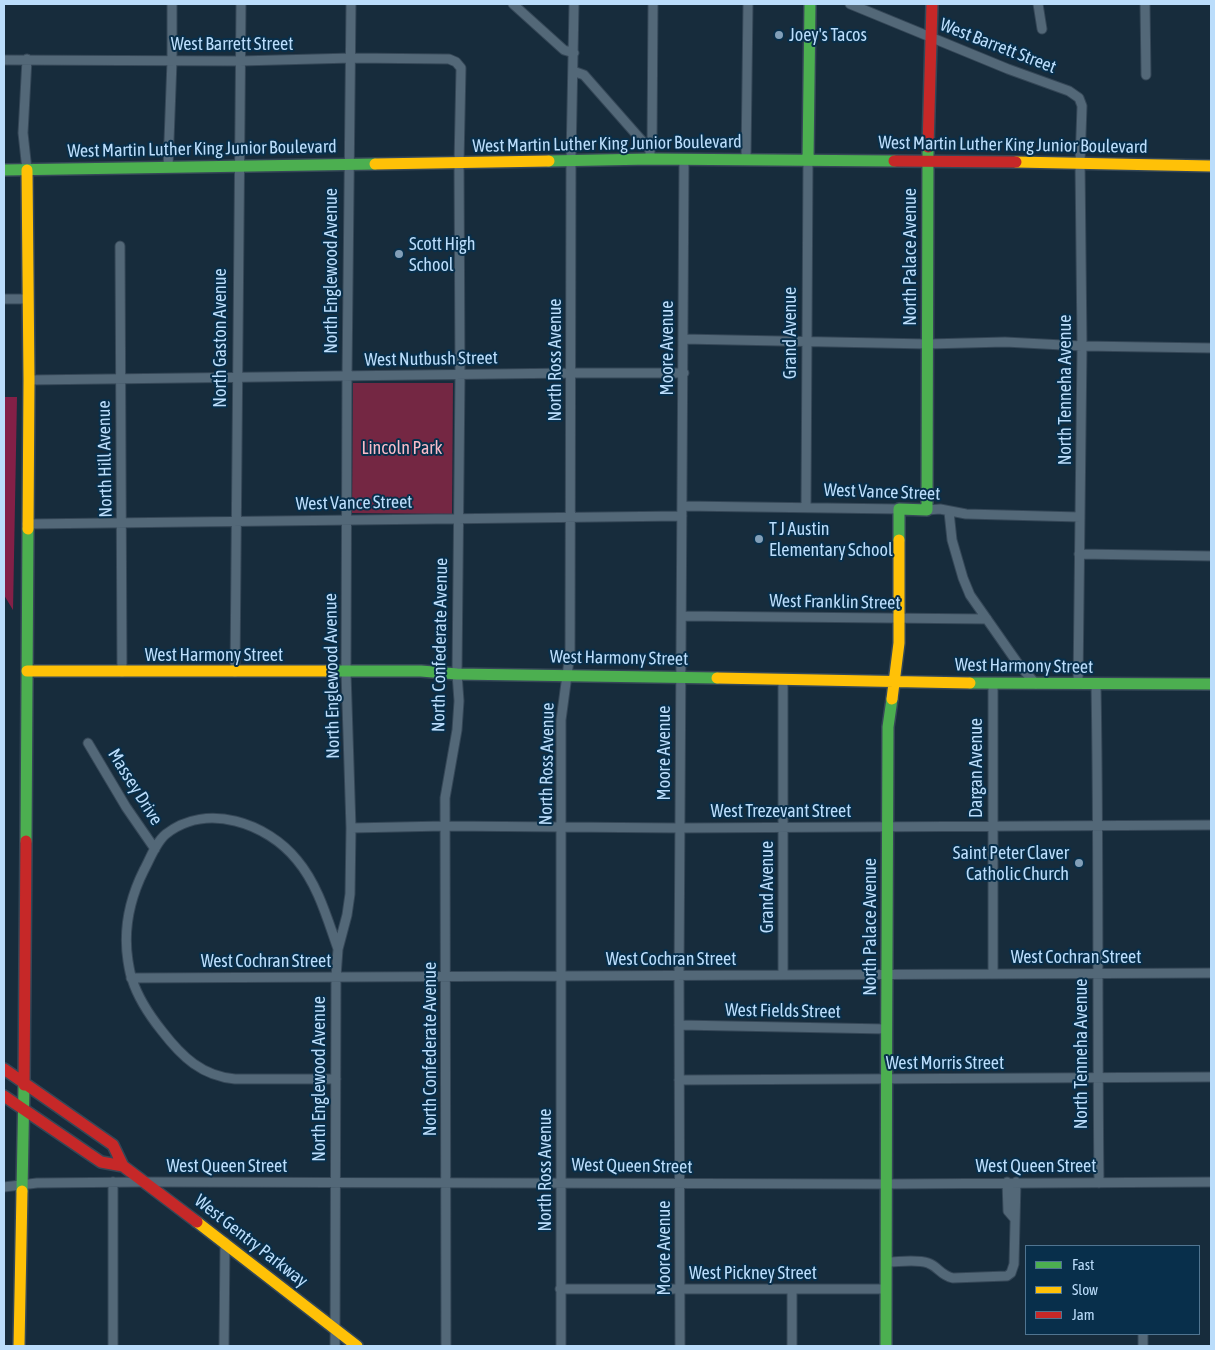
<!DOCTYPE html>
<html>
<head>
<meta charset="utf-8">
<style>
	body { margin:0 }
	#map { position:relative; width:1215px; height:1350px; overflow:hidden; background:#172c3c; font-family:"Asap Condensed",sans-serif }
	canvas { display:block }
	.frame { position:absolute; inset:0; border:5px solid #bbddfb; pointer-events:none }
	.legend { position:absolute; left:1025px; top:1245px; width:175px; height:90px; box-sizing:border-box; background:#082f4b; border:1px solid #507591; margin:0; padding:6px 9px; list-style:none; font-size:15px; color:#bbddfb }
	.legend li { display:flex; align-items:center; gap:10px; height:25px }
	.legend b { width:25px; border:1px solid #507591 }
</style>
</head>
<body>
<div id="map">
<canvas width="1215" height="1350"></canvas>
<div class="frame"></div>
<ul class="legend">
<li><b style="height:6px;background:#4caf50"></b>Fast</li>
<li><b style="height:6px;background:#ffc107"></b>Slow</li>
<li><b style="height:6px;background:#c62828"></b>Jam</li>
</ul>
</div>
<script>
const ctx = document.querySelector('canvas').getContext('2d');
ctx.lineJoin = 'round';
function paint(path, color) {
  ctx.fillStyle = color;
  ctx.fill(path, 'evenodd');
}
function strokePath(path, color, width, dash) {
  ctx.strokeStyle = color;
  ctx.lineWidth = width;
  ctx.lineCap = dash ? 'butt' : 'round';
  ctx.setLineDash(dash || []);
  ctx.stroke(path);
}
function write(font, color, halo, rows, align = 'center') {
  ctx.font = font + ' "Asap Condensed",sans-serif';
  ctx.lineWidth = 4;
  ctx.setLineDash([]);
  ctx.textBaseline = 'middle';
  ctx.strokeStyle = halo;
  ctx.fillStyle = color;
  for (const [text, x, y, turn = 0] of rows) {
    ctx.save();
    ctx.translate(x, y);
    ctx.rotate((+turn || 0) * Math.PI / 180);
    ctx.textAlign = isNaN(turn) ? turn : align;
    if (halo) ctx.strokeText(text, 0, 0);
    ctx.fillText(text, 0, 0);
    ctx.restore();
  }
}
paint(new Path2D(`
	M353 383H453L452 514 352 513Z`), '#742743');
paint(new Path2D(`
	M4 397H17L13 610 4 595Z`), '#832047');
const street = new Path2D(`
	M513 4 564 50 574 53
	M850 4 1008 69 1069 91 1079 98 1082 106 1080 163 1082 346 1078 684
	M1038 4 1042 29
	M1145 4 1146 75
	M4 60 240 61 352 58 449 59 456 62 461 68 459 163 460 375 457 674 459 701 457 730 445 798 446 1346
	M573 71 584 75 650 150V154
	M650 150 652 143 653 4
	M746 159 748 4
	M168 167 172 61V4
	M27 170 23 133 27 59
	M120 246 122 672
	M4 299H28
	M683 339 928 344 1005 342 1082 346 1211 348
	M29 380 571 373H684
	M682 506 899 509
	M806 507 808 160
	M927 510 940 509 966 514 1080 517
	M949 512 952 540 963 578 970 595 1019 665 1036 684
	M27 524 682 516
	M1079 554 1211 556
	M682 616 987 619
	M235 672 241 4
	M1096 684C1099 850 1097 1016 1099 1183
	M88 743 126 807 155 849
	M351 828 445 826 680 828 1211 825
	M993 973V683
	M783 975V680
	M131 978 1211 973
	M679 1025 887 1029
	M336 1079H235C202 1076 182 1057 162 1031 150 1016 138 998 132 979 130 974 129 967 128 961 123 929 130 898 144 870 150 859 156 842 166 834 207 802 267 823 297 860 318 885 327 918 338 949
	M679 1080 1211 1077
	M113 1182V1346
	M1007 1182 1008 1211 1014 1218
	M4 1187 37 1183 146 1182 885 1184 1211 1182
	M887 1262C899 1262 917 1259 928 1263 939 1267 940 1275 953 1278L1007 1276 1011 1273 1014 1264 1016 1182
	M560 1289H886
	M1143 1334V1346
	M224 1346 225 1242
	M335 1346 336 977 338 949 347 915 350 894 351 828 346 672 347 377 351 4
	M561 1346V720L570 653 571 159 574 4
	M680 1346 679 975 684 159
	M792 1346V1290`);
const fast = new Path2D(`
	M808 160 810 4
	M549 161 650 159 894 161
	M4 170 375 164
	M899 540V509L927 510 928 147
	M327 671H421L457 674 717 678
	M970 683 1211 684
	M26 841 28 529
	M22 1191 24 1085
	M886 1346C885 1140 888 933 888 727L892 699`);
const slow = new Path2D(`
	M1016 162 1211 166
	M375 164 549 161
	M27 170 29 380 28 529
	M27 671H327
	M717 678 970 683
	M892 699 899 643V540
	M197 1222 357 1346
	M19 1346 22 1191`);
const jam = new Path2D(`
	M928 147 932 4
	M894 161 1016 162
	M4 1069 113 1145 123 1166
	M24 1085 26 841
	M4 1096 101 1162 123 1166 197 1222`);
strokePath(street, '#354757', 11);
strokePath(fast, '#354757', 14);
strokePath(slow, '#354757', 14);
strokePath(jam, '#354757', 14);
strokePath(street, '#536878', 9);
strokePath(fast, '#4caf50', 11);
strokePath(slow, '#ffc107', 11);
strokePath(jam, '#c62828', 11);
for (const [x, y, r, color] of [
	[779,35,5,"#829fb8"],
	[399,254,5,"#829fb8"],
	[759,539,5,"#829fb8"],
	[1079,863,5,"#829fb8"]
]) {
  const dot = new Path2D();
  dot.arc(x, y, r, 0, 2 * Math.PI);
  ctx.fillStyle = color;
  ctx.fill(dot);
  strokePath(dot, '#082f4b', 2);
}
write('18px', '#bbddfb', '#082f4b', [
	["Joey's Tacos",789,35],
	["Scott High",409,244],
	["School",409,265],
	["T J Austin",769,529],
	["Elementary School",769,550],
	["Saint Peter Claver",1069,853,"right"],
	["Catholic Church",1069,874,"right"]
], 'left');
write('18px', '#bbddfb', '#082f4b', [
	["West Barrett Street",232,44],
	["West Barrett Street",998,46,21],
	["West Martin Luther King Junior Boulevard",607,144,-1],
	["West Martin Luther King Junior Boulevard",1013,145,1],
	["West Martin Luther King Junior Boulevard",202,149,-1],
	["North Palace Avenue",910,257,-90],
	["North Englewood Avenue",331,271,-90],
	["Grand Avenue",790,333,-90],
	["North Gaston Avenue",220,338,-90],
	["Moore Avenue",667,348,-90],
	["West Nutbush Street",431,359,-1],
	["North Ross Avenue",555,360,-90],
	["North Tenneha Avenue",1065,390,-90],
	["North Hill Avenue",105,459,-91],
	["West Vance Street",882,492,2],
	["West Vance Street",354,503,-1],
	["West Franklin Street",835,602,1],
	["North Confederate Avenue",440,645,-89],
	["West Harmony Street",214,655],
	["West Harmony Street",619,658,1],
	["West Harmony Street",1024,666,1],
	["North Englewood Avenue",332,676,-91],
	["Moore Avenue",664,753,-90],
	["North Ross Avenue",547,764,-89],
	["Dargan Avenue",976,768,-90],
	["Massey Drive",135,787,58],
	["West Trezevant Street",781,811],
	["Grand Avenue",767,887,-90],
	["North Palace Avenue",870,927,-90],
	["West Cochran Street",1076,957],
	["West Cochran Street",671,959],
	["West Cochran Street",266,961],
	["West Fields Street",783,1011,1],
	["North Confederate Avenue",430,1049,-90],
	["North Tenneha Avenue",1081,1054,-90],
	["West Morris Street",945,1063],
	["North Englewood Avenue",319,1079,-90],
	["West Queen Street",227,1166],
	["West Queen Street",632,1166,1],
	["West Queen Street",1036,1166],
	["North Ross Avenue",545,1170,-90],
	["West Gentry Parkway",251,1241,38],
	["Moore Avenue",664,1248,-90],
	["West Pickney Street",753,1273]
]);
write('18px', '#fabcc9', '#082f4b', [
	["Lincoln Park",402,448]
]);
</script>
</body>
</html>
